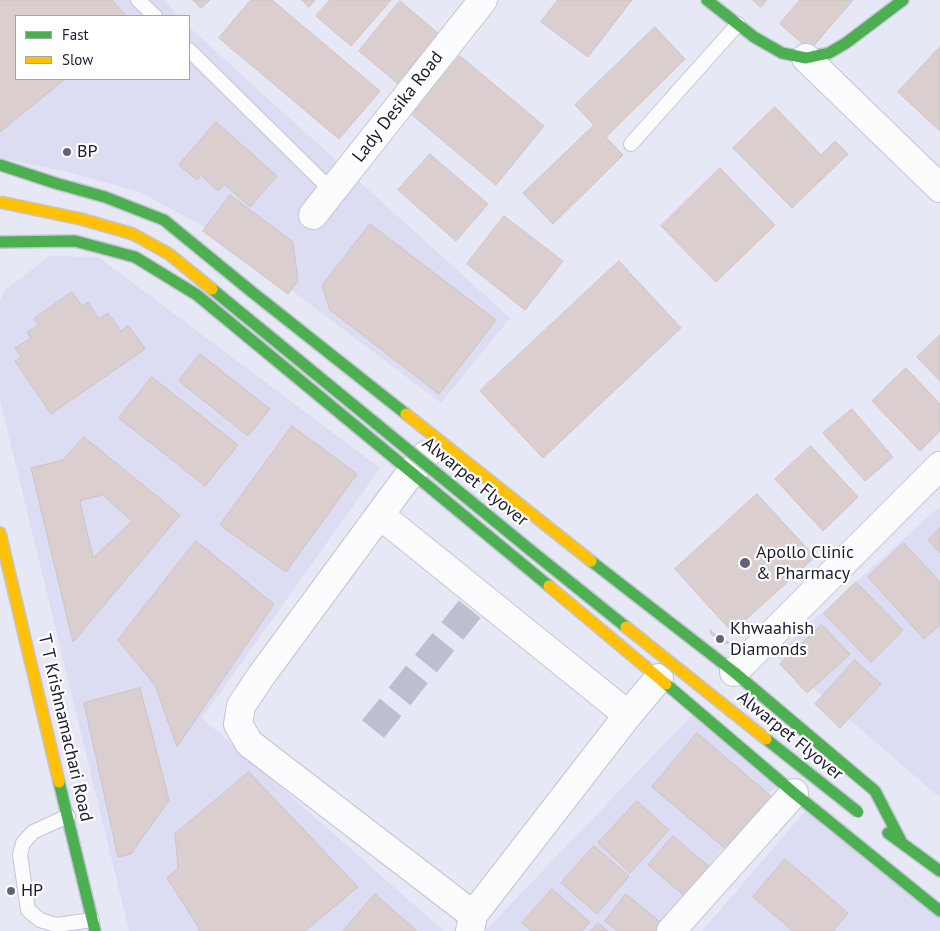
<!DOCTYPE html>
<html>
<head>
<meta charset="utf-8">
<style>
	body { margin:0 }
	#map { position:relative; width:940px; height:931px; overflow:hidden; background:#e7e8f5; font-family:"PT Sans",sans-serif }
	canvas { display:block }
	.legend { position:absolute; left:15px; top:15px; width:175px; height:65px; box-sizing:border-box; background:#fff; border:1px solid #a4a4ad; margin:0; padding:6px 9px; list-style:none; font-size:15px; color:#1b1b31 }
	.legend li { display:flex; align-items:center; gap:10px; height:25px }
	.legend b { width:25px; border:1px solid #a4a4ad }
</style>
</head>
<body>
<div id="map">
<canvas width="940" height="931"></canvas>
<ul class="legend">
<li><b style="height:6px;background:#4caf50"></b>Fast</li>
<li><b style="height:6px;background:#ffc107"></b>Slow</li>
</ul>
</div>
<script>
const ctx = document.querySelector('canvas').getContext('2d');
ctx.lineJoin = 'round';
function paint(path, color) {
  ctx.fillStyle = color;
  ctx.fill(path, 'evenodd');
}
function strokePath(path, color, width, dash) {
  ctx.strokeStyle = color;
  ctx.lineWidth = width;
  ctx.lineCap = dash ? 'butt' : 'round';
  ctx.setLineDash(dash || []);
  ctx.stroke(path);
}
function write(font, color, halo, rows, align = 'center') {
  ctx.font = font + ' "PT Sans",sans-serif';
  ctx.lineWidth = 4.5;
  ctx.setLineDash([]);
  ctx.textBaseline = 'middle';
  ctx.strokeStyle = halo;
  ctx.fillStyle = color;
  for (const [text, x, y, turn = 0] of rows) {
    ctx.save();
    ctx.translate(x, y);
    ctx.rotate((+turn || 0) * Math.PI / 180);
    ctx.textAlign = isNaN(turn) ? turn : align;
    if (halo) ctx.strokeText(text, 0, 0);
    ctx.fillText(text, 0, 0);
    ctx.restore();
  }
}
paint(new Path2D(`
	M0 0H164L178 16H16V79H189V27L510 318 441 403 214 232 140 192 64 171 0 158Z
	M50 256 98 257 380 468 202 718 444 931H129L0 400V300L5 290Z
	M940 506V798L775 655Z
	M694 713 776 786 653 931H485Z
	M808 808 940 909V931H702Z`), '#dcddf2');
const building = new Path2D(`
	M0 0H112L126 16H16V79H65L0 132Z
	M193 0H210L201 8Z
	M251 0H272L380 91 339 139 219 38Z
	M302 0H315L309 7Z
	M330 0H391L351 46 316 16Z
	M558 0H632L588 57 541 22Z
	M753 0H767L761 7Z
	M800 0H853L810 50 780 24Z
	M400 1 439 34 397 83 359 51Z
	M655 27 685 59 606 137 623 155 553 224 523 193 594 125 575 105Z
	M940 47V131L898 92Z
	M460 56 544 126 496 185 411 114Z
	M775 107 821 155 835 141 848 154 792 208 733 148Z
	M216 122 277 176 250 207 224 184 218 191 201 175 197 180 179 165Z
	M430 154 488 204 456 241 398 190Z
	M720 168 775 225 716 282 661 226Z
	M230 195 293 242 298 281 288 294 203 231Z
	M504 216 563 261 525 310 467 264Z
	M370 224 496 320 439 394 330 310 322 286Z
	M619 261 681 328 543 458 480 391Z
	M72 292 82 306 88 302 99 319 108 313 121 331 128 325 145 349 51 414 15 361 21 357 15 348 31 338 27 332 39 325 34 319Z
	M940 335V381L917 357Z
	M200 354 270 409 248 436 179 381Z
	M906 368 940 404V431L920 451 872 401Z
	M152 377 238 445 205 486 119 418Z
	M852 409 893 457 865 481 823 433Z
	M292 426 357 474 286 572 220 525Z
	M84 437 180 515 73 642 31 468 63 460ZM103 495 132 521 93 558 80 501Z
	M811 446 858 497 823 531 775 479Z
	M757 494 815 557 732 632 675 569Z
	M940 528V553L928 540Z
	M196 541 274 604 177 747 155 685 118 640Z
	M904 543 940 582V625L924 639 868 577Z
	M856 582 903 630 871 662 824 614Z
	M822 625 850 654 807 693 780 664Z
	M710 630 715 634 730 643 724 644 711 634Z
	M855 660 881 684 840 728 815 704Z
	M140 688 169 800 131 854 118 857 84 703Z
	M697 733 772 797 727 850 652 787Z
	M249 772 358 887 305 931H199V928L167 878 178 869 175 834Z
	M637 801 669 830 630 873 598 843Z
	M673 836 713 870 688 899 648 865Z
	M594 846 629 876 597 914 561 883Z
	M785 859 848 913 833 931H793L753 897Z
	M552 889 590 922 582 931H532L522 923Z
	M375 894 417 931H343Z
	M626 894 664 925 660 931H618L605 921Z
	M598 923 608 931H591Z`);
paint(building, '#dbcece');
strokePath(building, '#cec3c4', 1);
strokePath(new Path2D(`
	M373 729 470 609`), '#bebfce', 28, [28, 14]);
const lane = new Path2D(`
	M138 0 155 16
	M189 50 332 191
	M631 144 738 24
	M68 816 33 832 23 843 20 855 28 910 40 920 56 925 92 920`);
const street = new Path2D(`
	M806 58 940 188
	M313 215 483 0
	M426 455 406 479 261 676 241 706 238 724 249 743 473 915
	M380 515 628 715
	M734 672 940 466
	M470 931 473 915 628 715 659 678
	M671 931 794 793`);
const fast = new Path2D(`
	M707 0 754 37 782 53 806 58 829 53 846 43 903 0
	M0 165 55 183 105 197 164 220 252 292 406 414
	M0 242 75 241 135 257 197 295 549 586
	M591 561 734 672 875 791 902 843
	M666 684 794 793 940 911
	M59 782 95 931
	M888 833 940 871`);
const slow = new Path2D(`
	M406 414 591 561
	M0 533 59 782
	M549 586 666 684`);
strokePath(lane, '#c4c4d5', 16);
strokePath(street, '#c4c4d5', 30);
strokePath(fast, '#c4c4d5', 14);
strokePath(slow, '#c4c4d5', 14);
strokePath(lane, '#fbfcfe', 14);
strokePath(street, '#fbfcfe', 28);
strokePath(fast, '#4caf50', 11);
strokePath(slow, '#ffc107', 11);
const fastBridge = new Path2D(`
	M212 289 529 549 626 627
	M766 739 858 812`);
const slowBridge = new Path2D(`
	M0 202 81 219 133 234 169 254 212 289
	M626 627 766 739`);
strokePath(fastBridge, '#c4c4d5', 14, []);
strokePath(slowBridge, '#c4c4d5', 14, []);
strokePath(fastBridge, '#4caf50', 11);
strokePath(slowBridge, '#ffc107', 11);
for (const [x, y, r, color] of [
	[67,152,5,"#626376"],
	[745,563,6,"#626376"],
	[720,639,5,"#626376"],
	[11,891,5,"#626376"]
]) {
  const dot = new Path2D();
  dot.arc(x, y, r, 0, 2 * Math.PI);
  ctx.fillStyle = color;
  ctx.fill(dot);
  strokePath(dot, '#fff', 2);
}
write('18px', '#1b1b31', '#fff', [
	["Lady Desika Road",398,107,-52],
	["Alwarpet Flyover",475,482,39],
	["T T Krishnamachari Road",65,728,77],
	["Alwarpet Flyover",790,736,39]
]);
write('18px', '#1b1b31', '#fff', [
	["BP",77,152],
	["Apollo Clinic",756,553],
	["& Pharmacy",756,574],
	["Khwaahish",730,629],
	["Diamonds",730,650],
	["HP",21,891]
], 'left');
</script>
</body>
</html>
